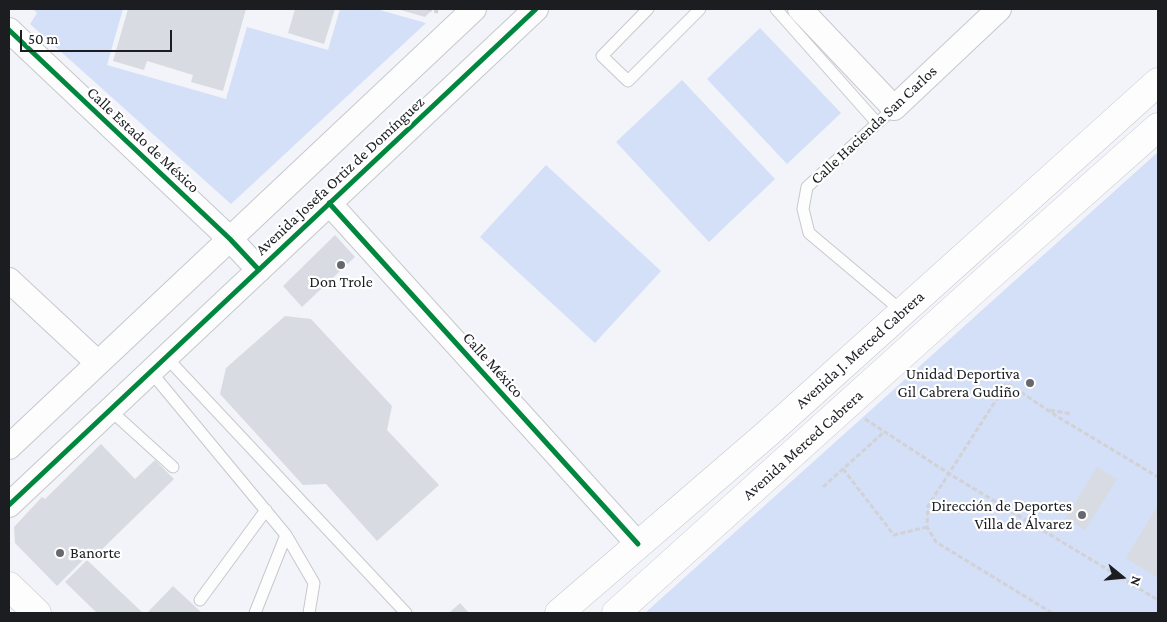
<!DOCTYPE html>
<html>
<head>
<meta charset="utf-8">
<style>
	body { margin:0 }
	#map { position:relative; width:1167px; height:622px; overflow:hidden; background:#f2f4fa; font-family:"Crimson Pro",serif }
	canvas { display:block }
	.frame { position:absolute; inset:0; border:10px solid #1b1d21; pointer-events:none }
	.north { position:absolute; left:1097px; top:552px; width:50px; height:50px; -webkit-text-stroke:4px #fff; paint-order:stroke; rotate:107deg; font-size:14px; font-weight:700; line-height:20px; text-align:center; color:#1b1d21 }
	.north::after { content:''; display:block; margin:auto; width:18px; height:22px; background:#1b1d21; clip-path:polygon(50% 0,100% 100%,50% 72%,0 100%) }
	.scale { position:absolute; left:20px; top:30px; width:152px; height:22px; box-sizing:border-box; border:2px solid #1b1d21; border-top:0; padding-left:6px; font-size:15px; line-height:18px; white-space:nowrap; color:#1b1d21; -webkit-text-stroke:4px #fff; paint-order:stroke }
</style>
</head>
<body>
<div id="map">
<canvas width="1167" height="622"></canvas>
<div class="frame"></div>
<div class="north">N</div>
<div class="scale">50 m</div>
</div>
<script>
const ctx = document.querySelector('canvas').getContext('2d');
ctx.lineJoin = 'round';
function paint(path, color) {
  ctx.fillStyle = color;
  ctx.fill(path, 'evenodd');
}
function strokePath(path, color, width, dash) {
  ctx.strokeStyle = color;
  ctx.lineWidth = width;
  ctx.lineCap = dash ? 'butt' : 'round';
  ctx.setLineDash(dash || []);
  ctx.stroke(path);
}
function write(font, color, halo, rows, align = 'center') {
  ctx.font = font + ' "Crimson Pro",serif';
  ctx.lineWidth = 4.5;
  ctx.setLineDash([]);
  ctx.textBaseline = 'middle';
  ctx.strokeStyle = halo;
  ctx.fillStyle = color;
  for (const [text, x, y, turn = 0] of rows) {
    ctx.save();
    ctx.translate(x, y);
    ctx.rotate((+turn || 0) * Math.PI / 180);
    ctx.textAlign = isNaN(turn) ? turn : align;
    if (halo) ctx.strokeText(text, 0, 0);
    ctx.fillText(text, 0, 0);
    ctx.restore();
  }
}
paint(new Path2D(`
	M33 9H123L107 65 226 99 247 27 328 50 340 9H376L426 23 231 204 30 24 37 13Z
	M760 28 841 113 787 164 707 79Z
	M682 80 775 179 709 242 616 142Z
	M1158 152V613H645Z
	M546 165 661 271 595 343 480 237Z`), '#d4dff8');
paint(new Path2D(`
	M128 9H246L223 91 191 82 193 75 147 61 144 70 113 61Z
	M295 9H335L324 44 288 33Z
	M397 9H433L425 17Z
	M335 235 355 257 302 307 283 286Z
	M285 316 311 319 392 406 387 430 439 485 377 541 326 484 303 485 220 394 226 368Z
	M101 444 135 479 155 460 174 479 91 560 87 556 57 586 15 543 14 527 42 497 45 499Z
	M1097 467 1117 479 1085 530 1066 518Z
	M1158 505V578L1126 558Z
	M87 560 143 613H97L65 582Z
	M173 586 202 613H147Z
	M460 603 469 613H449Z`), '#d8dbe2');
const service = new Path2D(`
	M648 9 602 56 628 81 700 9
	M776 9 877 123
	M894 108 807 187 803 209 809 233 903 312
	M166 357 406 613
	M151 372 286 535 314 583 309 613
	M110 410 173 467
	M200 600 266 510
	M255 613 286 535`);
const minor = new Path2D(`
	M800 9 894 108 999 9
	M9 30 230 239 259 270
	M329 203 638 544
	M9 280 98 363
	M9 447 474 9
	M9 505 536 9`);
const primary = new Path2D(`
	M9 586 37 613
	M559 613 768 433 1158 82
	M616 613 990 276 1158 127`);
strokePath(service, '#c6c8cc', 13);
strokePath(minor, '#c6c8cc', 26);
strokePath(primary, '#c6c8cc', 29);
strokePath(new Path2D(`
	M427 9 438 12
	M1050 410 1071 414
	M865 419 948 473 1158 600
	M843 469 894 535 927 527
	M823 487 884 432
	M1052 613 936 542 927 527 928 506 1007 383 1058 417 1158 477`), '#d1d2d5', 3, [5, 2.5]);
strokePath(service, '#fdfdfe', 11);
strokePath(minor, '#fdfdfe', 24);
strokePath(primary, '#fdfdfe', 28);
strokePath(new Path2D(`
	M9 30 230 239 259 270
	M329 203 638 544
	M9 505 536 9`), '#00873e', 5);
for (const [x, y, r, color] of [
	[341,265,5,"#66686d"],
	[1030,383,5,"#66686d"],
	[1082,515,5,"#66686d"],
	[60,553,5,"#66686d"]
]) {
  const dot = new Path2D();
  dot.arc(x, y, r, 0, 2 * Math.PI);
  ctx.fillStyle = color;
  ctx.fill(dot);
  strokePath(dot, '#fff', 2);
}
write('16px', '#1b1d21', '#fff', [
	["Calle Hacienda San Carlos",874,125,-43],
	["Calle Estado de México",143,140,43],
	["Avenida Josefa Ortiz de Domínguez",340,176,-43],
	["Avenida J. Merced Cabrera",860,350,-42],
	["Calle México",493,365,48],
	["Avenida Merced Cabrera",803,445,-42]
]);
write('16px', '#1b1d21', '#fff', [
	["Don Trole",341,282,"center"],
	["Unidad Deportiva",1020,374],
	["Gil Cabrera Gudiño",1020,392],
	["Dirección de Deportes",1072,506],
	["Villa de Álvarez",1072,524],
	["Banorte",70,553,"left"]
], 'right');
</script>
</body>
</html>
